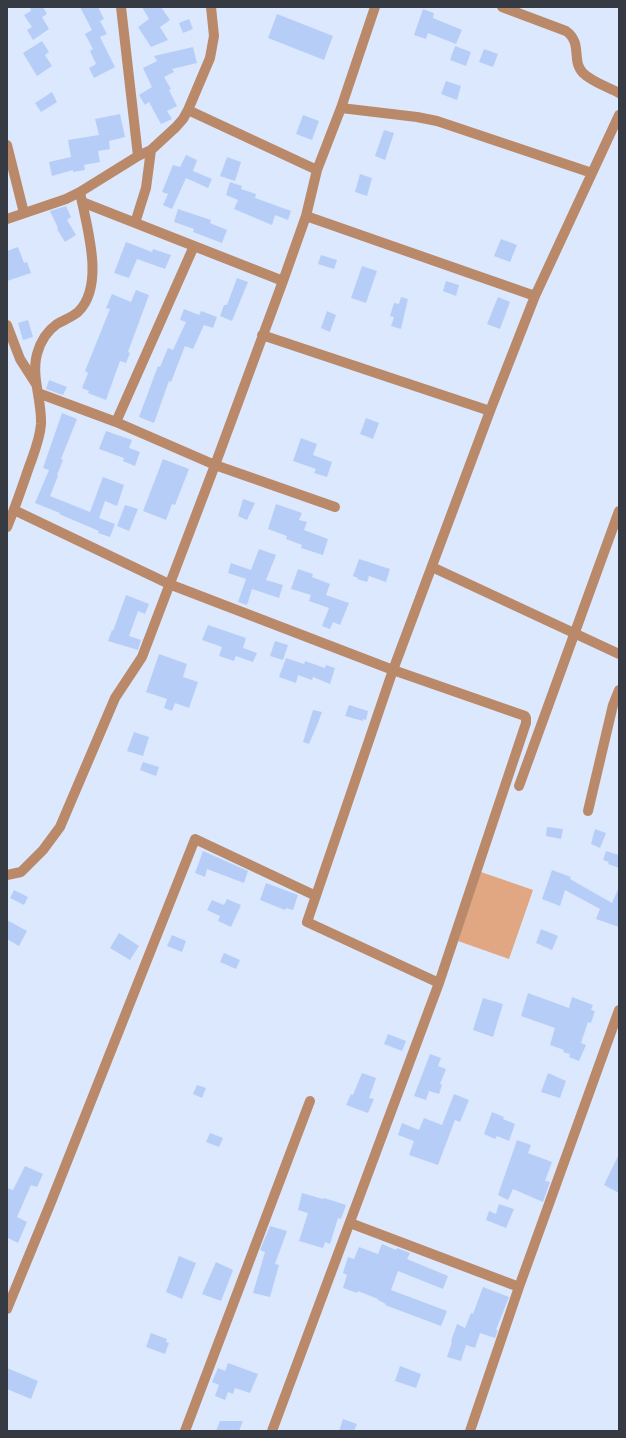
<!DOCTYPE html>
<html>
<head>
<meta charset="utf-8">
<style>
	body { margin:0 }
	#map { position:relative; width:626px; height:1438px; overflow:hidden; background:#dbe8fd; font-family:"Work Sans",sans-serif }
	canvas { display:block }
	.frame { position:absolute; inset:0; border:8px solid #363a43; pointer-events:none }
</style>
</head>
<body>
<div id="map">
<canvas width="626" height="1438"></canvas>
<div class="frame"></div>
</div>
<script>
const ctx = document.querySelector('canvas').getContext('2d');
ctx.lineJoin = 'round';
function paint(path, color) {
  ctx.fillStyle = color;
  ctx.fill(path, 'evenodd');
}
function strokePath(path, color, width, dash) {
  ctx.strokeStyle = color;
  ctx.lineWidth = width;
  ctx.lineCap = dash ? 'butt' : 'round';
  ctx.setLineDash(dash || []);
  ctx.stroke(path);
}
paint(new Path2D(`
	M481 872 533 890 509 959 458 941Z`), '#e0a782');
paint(new Path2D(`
	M30 7H43L47 14 42 17 49 29 33 40 27 30 32 27 24 15 31 11Z
	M80 7H98L104 19 100 21 107 34 100 37 115 67 94 78 89 68 96 64 90 51 93 49 85 34 92 30Z
	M142 7H161L170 20 160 27 168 40 151 47 138 27 149 19Z
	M423 9 434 13 433 18 462 30 456 44 428 33 426 39 414 35Z
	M277 14 333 36 324 60 268 38Z
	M189 19 193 29 183 33 179 23Z
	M42 41 49 52 45 55 52 66 37 76 23 53Z
	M455 46 471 52 466 66 450 60Z
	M193 47 197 63 172 69 174 72 164 77 171 89 169 90 177 106 167 111 172 119 161 124 149 102 145 105 139 95 152 87 143 68 157 61 154 56Z
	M484 49 498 54 493 67 479 62Z
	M446 81 461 86 457 100 441 94Z
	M52 92 57 102 41 112 35 103Z
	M120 114 125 137 109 141 110 149 98 151 100 162 84 165 85 170 73 172V170L52 176 49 162 71 157 68 140 99 135 95 119Z
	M303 115 319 121 312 140 296 134Z
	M384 130 394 133 385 160 375 156Z
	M186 155 197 160 193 171 212 179 208 188 186 178 172 209 163 205 168 194 162 192 173 165 180 167Z
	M227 157 241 162 235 181 220 176Z
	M360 174 372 178 367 196 355 192Z
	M230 182 242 186 241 189 256 194 255 198 291 211 288 220 275 215 272 225 234 209 238 200 226 195Z
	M66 206 71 217 67 220 76 235 65 242 57 229 58 228 50 211Z
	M178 209 211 220 210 223 227 230 222 243 193 232 194 229 174 222Z
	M501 239 517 245 510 262 494 256Z
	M126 242 152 252 153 249 171 255 165 269 137 259 129 278 114 273Z
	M18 247 24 263 27 262 31 273 7 281V251Z
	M321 255 337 260 334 269 318 264Z
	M362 266 377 271 366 303 351 298Z
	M237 278 248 282 232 321 220 316 224 305H227Z
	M446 281 459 285 456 296 443 291Z
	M136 290 149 295 128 352 130 353 126 363 120 361 106 400 88 393 89 391 82 388 88 373 85 371 110 309 106 308 112 294 131 302Z
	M401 297 408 299 401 329 391 326 394 317 390 316 394 303 399 304Z
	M498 297 510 302 500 329 487 324Z
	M184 309 199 315 201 311 217 317 213 328 204 325 193 349 185 346 171 382 169 381 154 423 139 417 158 366 160 367 168 348 173 350 186 322 180 320Z
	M327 311 336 315 330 332 321 328Z
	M28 320 33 337 23 340 18 323Z
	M49 380 67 387 63 395 46 389Z
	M62 413 77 419 61 459 63 460 57 475 58 476 50 496 90 512 103 477 124 485 117 506 105 501 99 518 115 524 110 537 98 533 99 531 59 514 60 513 35 503 49 470 43 468Z
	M366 418 379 423 373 439 360 434Z
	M106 431 132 440 129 448 140 452 135 466 123 461 124 458 99 449Z
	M301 438 317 444 313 455 332 462 327 477 314 473 316 469 293 461Z
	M163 459 189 469 175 505 172 504 166 520 143 511Z
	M243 499 255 503 247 520 238 516Z
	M276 504 302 513 299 520 307 522 304 530 328 539 323 555 301 548 302 545 286 539 287 536 268 529Z
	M125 505 138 509 129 531 117 526Z
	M259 549 276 555 266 580 283 585 279 598 252 589 247 605 238 602 246 579 228 573 231 563 251 570Z
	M359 559 390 569 386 582 369 576 367 582 357 579 358 578 353 576Z
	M298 569 313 574 312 577 330 584 326 595 349 603 340 625 333 622 330 629 322 626 329 608 309 601 311 595 291 589Z
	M126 595 149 604 145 614 138 611 129 636 141 640 138 650 108 641 112 630 113 631Z
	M208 625 246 638 243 648 257 653 253 662 236 656 234 661 219 656 222 647 202 640Z
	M275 641 288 645 283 660 270 656Z
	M159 654 187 664 183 677 198 682 189 708 175 703 172 711 164 708 167 699 146 692Z
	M286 658 304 664 305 661 325 668 326 665 335 668 330 684 313 677 312 680 298 675 296 683 279 677Z
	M349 705 368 711 366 720 363 719V721L345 716Z
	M313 710 322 712 318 723 309 744 303 742Z
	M134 732 149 737 143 756 127 751Z
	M143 762 159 767 156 776 140 770Z
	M547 827 563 829 561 839 546 836Z
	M595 829 606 833 600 848 591 844Z
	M203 851 248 871 244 883 207 869 205 877 195 873Z
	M606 851 619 855V868L608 864 609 862 603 860Z
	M552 870 571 877 570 879 612 903 619 887V927L596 919 600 909 565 890 560 906 542 899Z
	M266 883 298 895 293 910 286 908 285 910 260 900Z
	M14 890 28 897 24 905 10 898Z
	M227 899 241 905 231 927 218 921 220 916 207 910 212 900 224 905Z
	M7 920 27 931 19 946 7 939Z
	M541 929 558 936 552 950 536 943Z
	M119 933 139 946 130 960 110 948Z
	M172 935 186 941 182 952 167 946Z
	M224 953 240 960 236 969 220 962Z
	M528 993 569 1008 572 997 593 1005 591 1010 595 1011 591 1023 588 1022 581 1043 586 1045 579 1061 569 1057 570 1054 563 1052 564 1050 550 1045 555 1028 521 1016Z
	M483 998 503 1004 493 1037 473 1030Z
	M388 1034 406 1041 402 1051 384 1044Z
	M430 1054 441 1058 438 1066 446 1069 440 1084 442 1085 439 1094 429 1091 426 1100 414 1096Z
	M362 1073 376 1078 369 1098 374 1099 368 1113 346 1105 351 1094 353 1095Z
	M548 1073 566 1081 560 1098 541 1092Z
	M197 1085 206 1088 202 1098 193 1094Z
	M454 1094 469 1100 460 1122 455 1120 438 1165 409 1155 414 1141 398 1135 402 1123 419 1130 424 1118 442 1125Z
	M492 1112 504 1117 503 1119 515 1124 509 1141 497 1136 495 1139 484 1134Z
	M210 1133 223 1138 219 1147 206 1142Z
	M517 1140 531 1145 528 1153 552 1162 545 1181 550 1182 543 1202 513 1189 508 1200 498 1195Z
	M619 1154V1193L604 1185Z
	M25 1166 43 1174 37 1187 31 1185 17 1217 27 1222 18 1243 8 1238 7 1239V1188L13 1190Z
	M302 1193 323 1199 324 1198 346 1205 341 1219 338 1218 330 1244 325 1242 323 1248 299 1241 308 1213 298 1210Z
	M499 1204 514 1209 506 1228 486 1220 489 1211 496 1214Z
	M270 1226 287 1231 275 1264 279 1265 270 1297 253 1293 265 1252 260 1250Z
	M382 1244 396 1250 397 1248 410 1253 407 1259 448 1276 443 1289 398 1271 391 1290 447 1311 441 1326 385 1305 386 1304 378 1300V1299L358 1291 357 1293 343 1288 347 1275 343 1273 348 1257 354 1259 359 1247 378 1254Z
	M179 1256 196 1263 182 1299 166 1292Z
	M216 1262 233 1270 221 1301 202 1294Z
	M483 1287 509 1297 496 1330H498L495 1338 480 1333 475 1348 466 1345 461 1361 447 1357 452 1342 451 1341 457 1324 465 1328 471 1313 473 1314Z
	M151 1333 167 1339 166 1342 169 1343 165 1354 146 1347Z
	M228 1363 258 1374 250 1393 235 1388 233 1394 228 1392 225 1400 215 1396 219 1385 212 1382 218 1368 225 1371Z
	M400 1366 421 1374 416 1388 395 1381Z
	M7 1368 38 1381 31 1399 7 1389Z
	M343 1419 357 1424 354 1431H339Z
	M220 1421H243L239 1431H216Z`), '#b6cef7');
strokePath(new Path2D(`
	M121 7 138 156
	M502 7 566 31C583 43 571 61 583 73 592 82 608 87 619 93
	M341 108 417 117 437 121 592 173
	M188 110 317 170
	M7 145 24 213
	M82 202 283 281
	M306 216 535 296
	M7 219 66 199 80 192 138 156 151 150 176 127 183 119 188 110 210 58 214 36 211 7
	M135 223 146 188 151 150
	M7 325 20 359 36 384
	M262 335 490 411
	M38 393 116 422 215 465 335 507
	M116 422 194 246
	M14 510 169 584 393 670 525 716 526 718V723L439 983 272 1431
	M7 527C15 508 22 487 29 467 34 453 40 439 41 424 42 400 31 377 37 354 40 343 47 331 57 324 64 320 72 317 78 312 106 285 86 225 80 192
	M432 567 619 654
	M519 786 619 511
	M588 811 613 705 619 690
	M7 875 21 872 43 850 60 827 115 698 142 657 215 465 283 281 306 216 317 170 341 108 375 7
	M439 983 307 922 393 670 490 411 535 296 619 115
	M350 1223 519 1287
	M7 1309 51 1202 195 839 316 896
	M185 1431 310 1101
	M470 1431 519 1287 619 1010`), '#ba8969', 10);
</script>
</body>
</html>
